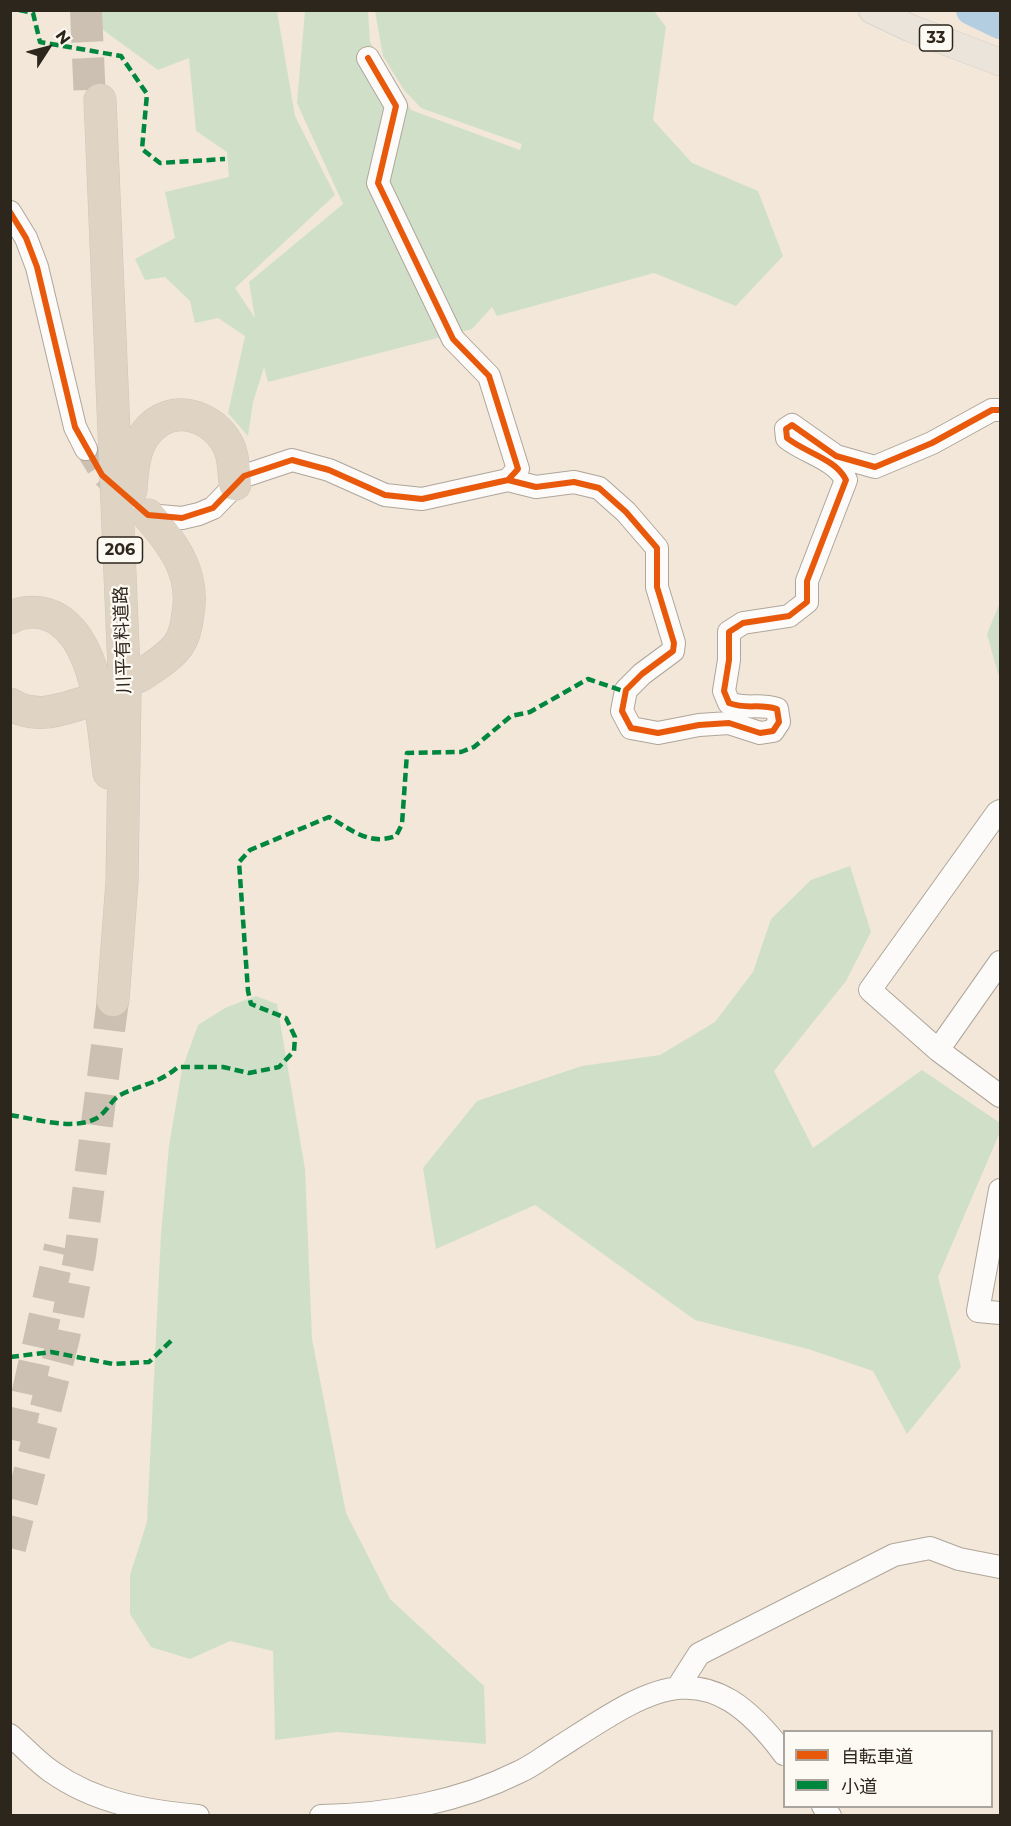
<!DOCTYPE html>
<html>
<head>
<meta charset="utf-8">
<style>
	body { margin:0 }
	#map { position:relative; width:1011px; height:1826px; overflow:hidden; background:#f2e7d8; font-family:Montserrat,"Noto Sans JP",sans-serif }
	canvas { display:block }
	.frame { position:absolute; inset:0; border:12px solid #2d261c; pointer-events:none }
	.legend { position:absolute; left:783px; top:1730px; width:210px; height:78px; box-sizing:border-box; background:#fdf9f3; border:2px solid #aaa59d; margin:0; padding:8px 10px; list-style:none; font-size:18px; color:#2d261c }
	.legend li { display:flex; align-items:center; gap:12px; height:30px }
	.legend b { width:30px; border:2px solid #aaa59d }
	.north { position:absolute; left:18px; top:18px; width:60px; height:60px; -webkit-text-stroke:4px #fdf9f3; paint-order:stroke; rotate:54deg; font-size:16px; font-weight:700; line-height:24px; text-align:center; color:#2d261c }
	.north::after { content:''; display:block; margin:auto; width:21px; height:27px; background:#2d261c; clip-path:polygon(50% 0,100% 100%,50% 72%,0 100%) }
</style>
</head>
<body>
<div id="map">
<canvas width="1011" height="1826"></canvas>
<div class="frame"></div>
<ul class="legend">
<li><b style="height:8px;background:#e8590c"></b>自転車道</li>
<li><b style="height:8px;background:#00873e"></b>小道</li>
</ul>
<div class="north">N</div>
</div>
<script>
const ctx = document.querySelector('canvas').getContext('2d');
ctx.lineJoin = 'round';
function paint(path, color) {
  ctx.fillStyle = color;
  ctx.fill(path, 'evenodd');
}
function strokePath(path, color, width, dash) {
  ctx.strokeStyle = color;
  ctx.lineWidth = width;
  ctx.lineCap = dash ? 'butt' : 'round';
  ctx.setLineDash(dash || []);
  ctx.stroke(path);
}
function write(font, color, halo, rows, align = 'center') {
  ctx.font = font + ' Montserrat,"Noto Sans JP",sans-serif';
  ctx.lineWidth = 4.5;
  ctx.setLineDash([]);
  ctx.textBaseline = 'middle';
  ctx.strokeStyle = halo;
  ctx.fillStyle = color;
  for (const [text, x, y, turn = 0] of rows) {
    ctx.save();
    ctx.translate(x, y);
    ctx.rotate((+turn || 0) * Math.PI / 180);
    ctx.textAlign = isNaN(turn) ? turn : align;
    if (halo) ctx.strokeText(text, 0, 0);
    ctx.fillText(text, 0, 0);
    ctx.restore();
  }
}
paint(new Path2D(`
	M77 11H277L295 116 335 195 235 288 255 318 249 282 343 204 297 103 305 11H368L370 42 411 110 520 150 522 144 421 108 404 90 383 56 375 11H654L666 27 653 120 692 163 758 191 783 256 736 306 654 273 497 316 492 307 472 329 268 382 264 367 253 402 248 436 228 413 245 336 218 318 195 323 190 301 165 277 145 280 135 259 175 238 165 192 229 177 227 152 196 131 189 58 158 70Z
	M1000 602V674H998L987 634Z
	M850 866 871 932 846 981 774 1071 813 1148 922 1070 1000 1123V1132L938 1277 961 1367 907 1434 873 1371 808 1349 695 1320 535 1205 436 1249 423 1168 477 1101 582 1066 660 1055 715 1022 753 972 771 919 811 880Z
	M256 996 277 1004 305 1169 312 1339 346 1513 390 1599 484 1686 486 1744 337 1732 275 1740 273 1651 230 1641 190 1659 151 1647 130 1614V1575L147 1522 161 1234 169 1146 182 1069 198 1025 225 1008Z`), '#d0e0c8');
strokePath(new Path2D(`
	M971 10 1000 24`), '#b3cee1', 30);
strokePath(new Path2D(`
	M86 449 102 475 120 493`), '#cbc0b2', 22, [22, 11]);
strokePath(new Path2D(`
	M86 10 90 102
	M17 1441 60 1247
	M10 1548 64 1337 80 1255 113 1000`), '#cbc0b2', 32, [32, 16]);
const minor = new Path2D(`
	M10 212 26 238 37 267 75 427 86 449
	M508 480 536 487 574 482 599 488 626 512 657 548V587L674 643 673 651 642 674 626 690 622 711 631 728 658 733 699 725 729 723 760 733 773 731 779 722 777 709C758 703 748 710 729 703L724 691 729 660V632L743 623 789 616 807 602V581L846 480C836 459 806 453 787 438L786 429 792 425 836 456 875 467 932 443 992 410H1000
	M143 511 148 515 182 518 199 514 213 508 244 476 292 460 329 470 385 495 422 499 508 480 518 469 489 376 453 339 378 183 396 106 368 58
	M1000 811 997 813 870 990 938 1050 1000 1096
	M938 1050 1000 962
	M1000 1190 978 1311 1000 1313
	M678 1687 699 1654 894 1555 930 1548 959 1559 1000 1567
	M10 1735C24 1747 37 1762 52 1772 96 1803 146 1811 198 1816
	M823 1806 830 1816
	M321 1816C388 1815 459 1802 519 1772 533 1766 545 1756 558 1748 650 1689 704 1646 784 1754`);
const major = new Path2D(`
	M872 10 910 28 1000 62`);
const highway = new Path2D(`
	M100 100 125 693 122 882 113 1000
	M131 490C132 471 134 448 146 433 171 401 214 415 229 447 234 458 234 472 235 484
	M10 618C22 611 33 611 46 614 99 630 103 727 109 773
	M140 676C153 667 170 657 179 644 185 635 187 623 188 613 195 573 173 544 148 515
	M10 704C34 719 58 711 83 703`);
strokePath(minor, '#aea69a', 24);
strokePath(major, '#ccc7bf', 28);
strokePath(highway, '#ccc7bf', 33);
strokePath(minor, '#fdfbf9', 22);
strokePath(major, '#ebe4da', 27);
strokePath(highway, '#dfd3c4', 32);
strokePath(new Path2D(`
	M19 10 33 13 40 42 121 56 147 94 142 149 160 163 225 159
	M10 1115C36 1119 74 1131 97 1118 107 1112 112 1099 120 1095 140 1085 160 1083 178 1067H223L249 1073 279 1067 294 1051 295 1037 286 1018 251 1004 248 991 239 862 250 850 329 817C352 830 369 846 396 836L402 824 407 753 461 752 474 747 511 716 530 712 588 679 626 692
	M10 1357 51 1352 113 1364 149 1362 174 1338`), '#00873e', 4.5, [9, 4.5]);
strokePath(new Path2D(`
	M10 212 26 238 37 267 75 427 102 475 148 515 182 518 213 508 244 476 292 460 329 470 385 495 422 499 508 480 518 469 489 376 453 339 378 183 396 106 368 58
	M508 480 536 487 574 482 599 488 626 512 657 548V587L674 643 673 651 642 674 626 690 622 711 631 728 658 733 699 725 729 723 760 733 773 731 779 722 777 709C758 703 748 710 729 703L724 691 729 660V632L743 623 789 616 807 602V581L846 480C836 459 806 453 787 438L786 429 792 425 836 456 875 467 932 443 992 410H1000`), '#e8590c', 6);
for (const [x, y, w] of [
	[936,38,33],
	[120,550,45]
]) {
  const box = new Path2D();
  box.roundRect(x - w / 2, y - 13, w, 26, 4.5);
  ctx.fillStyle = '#fdf9f3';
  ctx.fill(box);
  strokePath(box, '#2d261c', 1.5);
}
write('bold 16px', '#2d261c', null, [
	["33",936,38],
	["206",120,550]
]);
write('18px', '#2d261c', '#fdf9f3', [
	["川平有料道路",123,640,-92]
]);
</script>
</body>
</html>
